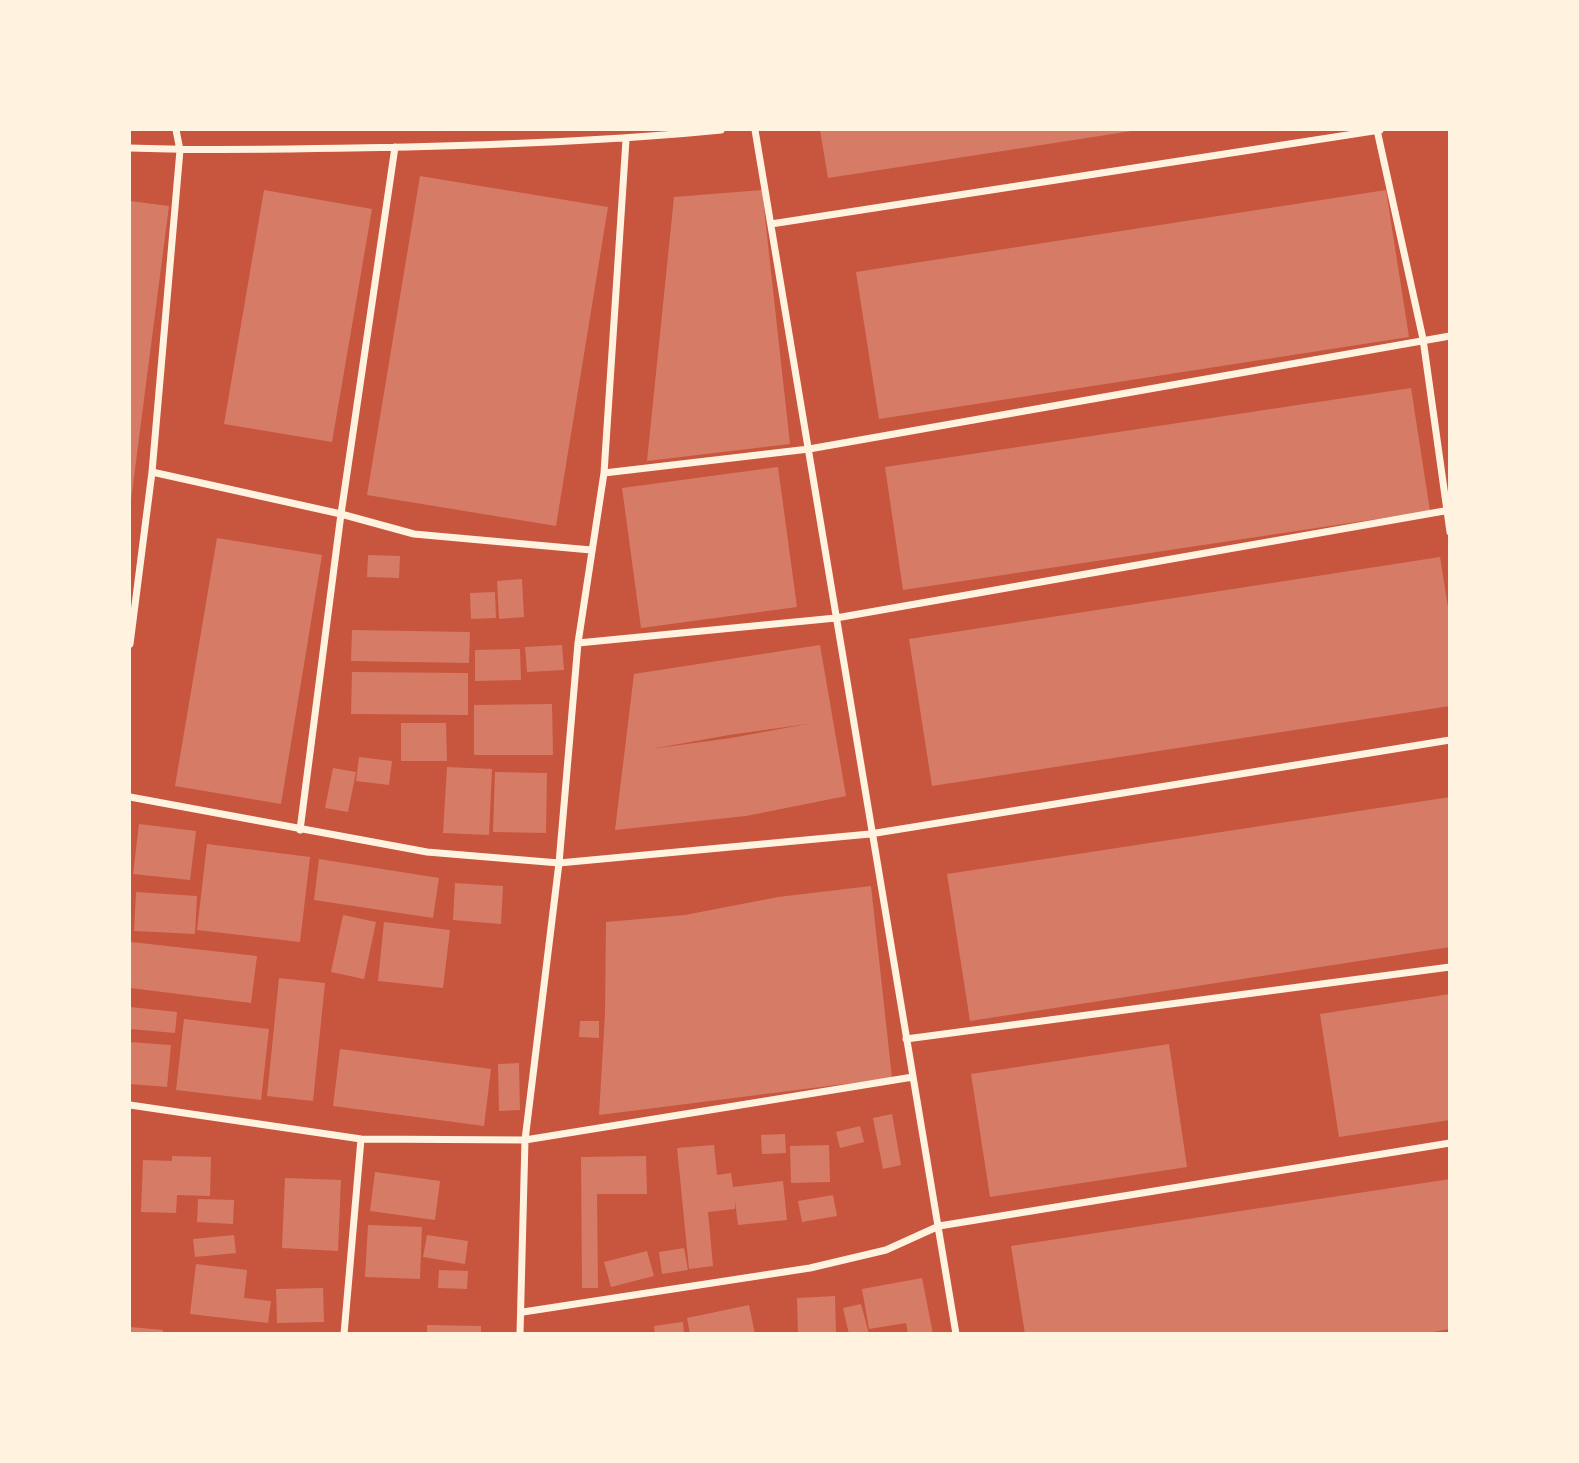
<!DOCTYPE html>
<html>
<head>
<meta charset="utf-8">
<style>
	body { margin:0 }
	#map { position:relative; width:1579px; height:1463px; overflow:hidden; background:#c8553d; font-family:Jost,sans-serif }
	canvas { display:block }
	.frame { position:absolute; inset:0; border:131px solid #fff3e0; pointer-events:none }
</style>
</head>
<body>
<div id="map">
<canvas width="1579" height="1463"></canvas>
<div class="frame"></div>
</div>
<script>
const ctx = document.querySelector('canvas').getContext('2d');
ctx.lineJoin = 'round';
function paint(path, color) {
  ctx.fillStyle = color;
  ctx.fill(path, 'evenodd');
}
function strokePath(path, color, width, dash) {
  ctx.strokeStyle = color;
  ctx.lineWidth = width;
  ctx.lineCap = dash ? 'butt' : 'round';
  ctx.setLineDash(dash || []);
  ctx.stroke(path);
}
paint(new Path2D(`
	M820 130H1132V131L828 178Z
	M420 176 608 207 556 526 367 495Z
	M264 190 372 209 332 442 224 424Z
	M762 190 790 444 647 461 674 197Z
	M1386 190 1409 337 879 419 856 272Z
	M130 201 169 206 131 500H130Z
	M1411 388 1430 511 903 590 885 467Z
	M778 467 797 607 641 628 622 488Z
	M217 538 322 555 281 804 175 786Z
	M368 555 400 556 399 578 367 577Z
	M1440 557 1450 620V706L932 786 909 639Z
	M522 579 524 617 499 619 497 581Z
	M495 592 496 618 471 619 470 593Z
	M352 630 470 632 469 663 351 661Z
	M562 645 564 670 527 672 525 647Z
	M820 645 846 796 746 816 615 830 634 674ZM807 724 731 738 651 749 729 735Z
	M520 649 521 680 475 681V650Z
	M352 672 468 673V715L351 714Z
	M552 704 553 755H474V705Z
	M401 723H446L447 761H401Z
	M359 757 392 761 389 785 356 781Z
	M447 767 492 769 489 835 443 833Z
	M333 768 356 772 348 812 325 808Z
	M495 772 547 773 546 833 493 832Z
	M1450 797V947L970 1021 947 874Z
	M139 824 196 831 190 880 133 874Z
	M207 844 310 857 300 942 197 930Z
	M319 859 439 878 433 918 314 900Z
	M455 883 503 886 501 924 453 920Z
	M871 886 892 1078 599 1115 605 1014 606 922 685 915 778 897Z
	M136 892 197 896 195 934 134 931Z
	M343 915 376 922 364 979 331 972Z
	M384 922 450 930 443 988 378 981Z
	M131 942 257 956 251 1003 130 988Z
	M279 978 325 983 313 1101 267 1096Z
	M1450 994V1120L1339 1137 1320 1014Z
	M130 1007 177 1012 175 1033 130 1029Z
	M184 1019 269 1029 261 1100 176 1090Z
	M580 1021H599V1038L579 1037Z
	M130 1042 171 1045 167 1087 130 1084Z
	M1169 1044 1187 1167 990 1197 971 1074Z
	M340 1049 491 1069 484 1126 333 1106Z
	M519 1063 520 1110 499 1111 498 1064Z
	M892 1114 901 1165 883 1169 873 1118Z
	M860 1126 864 1142 840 1148 836 1132Z
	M785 1134 786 1153 762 1154 761 1135Z
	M714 1145 717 1175 731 1173 733 1187 783 1181 787 1220 738 1225 735 1201V1209L708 1212 713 1266 689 1269 677 1148Z
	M829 1145 830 1182 791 1183 790 1146Z
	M172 1156 211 1157 210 1196 177 1195 176 1213 141 1212 143 1160 172 1161Z
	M646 1156 647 1194H597L598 1288H582L581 1157Z
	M375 1172 440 1181 435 1220 370 1211Z
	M285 1178 341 1180 338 1251 282 1248Z
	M1450 1179V1329L1422 1334H1025L1011 1246Z
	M833 1195 837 1216 802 1222 798 1201Z
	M198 1199 234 1200 233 1224 197 1222Z
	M368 1225 422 1227 420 1279 365 1277Z
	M234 1235 236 1253 195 1257 193 1239Z
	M427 1235 468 1241 465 1264 423 1257Z
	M684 1248 688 1270 662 1274 659 1252Z
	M647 1251 654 1276 611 1287 604 1262Z
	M196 1264 247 1270 244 1298 271 1301 268 1323 190 1314Z
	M439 1270 468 1271 467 1289 438 1288Z
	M922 1278 933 1334H908L906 1323 869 1329 862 1289Z
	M323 1288 324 1322 277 1323 276 1289Z
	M835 1296 836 1334H798L797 1298Z
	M861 1304 869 1334H849L843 1308Z
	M749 1305 755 1334H690L687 1318Z
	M683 1322 684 1334H655L654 1326Z
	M427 1325 481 1326V1334H427Z
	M130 1327 163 1330V1334H130Z`), '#d67c66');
strokePath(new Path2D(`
	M755 130 956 1334
	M1377 130 1423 339 1450 532
	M130 148C204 151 279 149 353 148 476 146 599 142 721 130
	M771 224 1380 130
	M152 472 341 514 414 534 591 550
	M604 473 809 449 1450 336
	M578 643 836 618 1450 510
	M130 644 152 472 180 150 176 130
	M130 797 427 852 559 863 870 834 1450 740
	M300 830 341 514 395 147
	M906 1039 1450 967
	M130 1105 361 1139 525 1140 913 1077
	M523 1312 810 1268 886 1250 939 1226 1450 1143
	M344 1334 361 1139
	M520 1334 525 1140 559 863 578 643 604 473 626 140`), '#fff3e0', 7);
</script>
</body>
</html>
